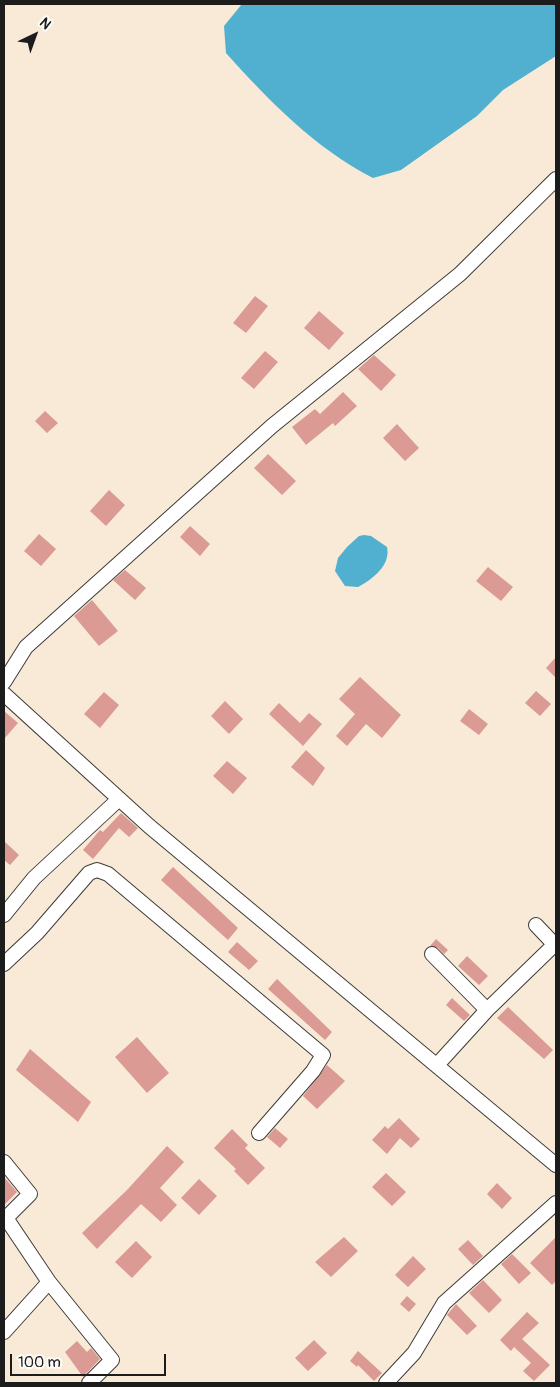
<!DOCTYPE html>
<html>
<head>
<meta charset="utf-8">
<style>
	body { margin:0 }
	#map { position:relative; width:560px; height:1387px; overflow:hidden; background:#f8ead7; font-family:Pangolin,sans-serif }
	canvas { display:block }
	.frame { position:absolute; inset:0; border:5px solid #1c1c1c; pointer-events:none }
	.north { position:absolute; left:10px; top:10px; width:50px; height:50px; -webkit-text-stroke:4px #fdfcf7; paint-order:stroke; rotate:42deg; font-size:14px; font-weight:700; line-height:20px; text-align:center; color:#1c1c1c }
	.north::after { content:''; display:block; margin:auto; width:18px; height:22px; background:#1c1c1c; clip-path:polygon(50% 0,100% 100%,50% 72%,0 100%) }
	.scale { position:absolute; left:10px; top:1354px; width:156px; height:22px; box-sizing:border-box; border:2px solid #1c1c1c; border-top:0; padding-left:6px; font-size:15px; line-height:18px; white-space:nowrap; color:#1c1c1c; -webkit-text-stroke:4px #fdfcf7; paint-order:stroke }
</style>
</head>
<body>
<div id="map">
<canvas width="560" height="1387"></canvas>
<div class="frame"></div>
<div class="north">N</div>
<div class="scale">100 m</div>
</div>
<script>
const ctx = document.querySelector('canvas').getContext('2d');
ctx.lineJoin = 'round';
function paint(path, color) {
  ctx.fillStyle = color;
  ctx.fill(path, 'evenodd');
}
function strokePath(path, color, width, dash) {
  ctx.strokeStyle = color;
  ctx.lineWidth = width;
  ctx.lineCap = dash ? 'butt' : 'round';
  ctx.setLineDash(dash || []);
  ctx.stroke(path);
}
paint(new Path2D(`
	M242 4H556V56L503 90 477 116 401 170 373 178C315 148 269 101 226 53L224 26Z
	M364 535 371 536 387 547C391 565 373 579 358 587L345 586 335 571 338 558 347 547 359 536Z`), '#51afd0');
paint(new Path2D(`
	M255 296 268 306 246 333 233 323Z
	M319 311 344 333 329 350 304 328Z
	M265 351 278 362 254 389 241 378Z
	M374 355 396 375 381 391 358 369Z
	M343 392 357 406 335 426 333 423 306 445 292 427 315 409 320 414Z
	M45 411 58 423 47 433 35 421Z
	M397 424 419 448 405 461 383 438Z
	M268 454 296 481 282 495 254 468Z
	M109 490 125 505 106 526 90 511Z
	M190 526 210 544 200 556 180 537Z
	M39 534 56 549 41 566 24 551Z
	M488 567 513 587 501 601 476 581Z
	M125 570 146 588 135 600 113 580Z
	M92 600 118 631 99 646 74 616Z
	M556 657V678L546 668Z
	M360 677 401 715 382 738 366 724 347 746 336 736 355 714 339 699Z
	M536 691 551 704 540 716 525 703Z
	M104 692 119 705 100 728 84 714Z
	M225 701 243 719 229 734 211 716Z
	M279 703 300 723 309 713 322 724 303 746 269 714Z
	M469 709 488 724 479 735 460 721Z
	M4 711 18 723 4 739Z
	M306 750 325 768 313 786 291 767Z
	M227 761 247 778 233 794 213 776Z
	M121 813 138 828 129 837 119 828 93 859 83 850 100 830 103 832Z
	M4 841 19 855 10 865 4 860Z
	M173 867 238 928 228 940 161 880Z
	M436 939 448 950 444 954 438 948 430 946Z
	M237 942 258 961 249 970 228 952Z
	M467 956 488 976 479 985 458 966Z
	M277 979 332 1032 325 1040 268 989Z
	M452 998 470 1015 464 1021 446 1005Z
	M508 1007 553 1050 544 1059 497 1018Z
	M137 1037 169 1073 147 1093 115 1057Z
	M30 1049 91 1102 78 1122 16 1070Z
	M327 1065 345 1081 317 1109 303 1096Z
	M399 1118 420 1139 411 1148 400 1138 387 1154 372 1140 385 1126 388 1129Z
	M275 1128 288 1139 280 1148 267 1137Z
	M232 1129 248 1145 245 1148 265 1168 248 1185 234 1171 236 1169 214 1148Z
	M167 1146 184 1162 160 1188 177 1205 161 1222 141 1204 97 1249 82 1233 127 1190Z
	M386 1173 406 1192 392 1206 372 1187Z
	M4 1177 17 1192 4 1205Z
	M199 1179 217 1196 199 1215 181 1198Z
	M497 1183 512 1198 502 1209 487 1194Z
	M344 1237 358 1251 331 1277 315 1262Z
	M556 1237V1281L552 1285 530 1263Z
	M468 1240 483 1256 473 1265 458 1249Z
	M136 1241 152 1257 132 1278 115 1262Z
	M512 1254 531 1273 519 1284 501 1264Z
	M413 1256 426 1269 408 1287 395 1275Z
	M483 1280 502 1300 489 1313 469 1293Z
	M407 1296 416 1304 409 1312 400 1304Z
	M456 1304 477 1326 467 1335 447 1315Z
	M527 1312 539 1323 522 1339 550 1365 534 1381 523 1371 531 1363 514 1347 511 1351 500 1340Z
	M314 1340 327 1353 308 1371 295 1358Z
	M77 1341 87 1352 91 1348 100 1359 83 1377 65 1352Z
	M358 1351 382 1373 374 1381 358 1365 357 1367 350 1361Z`), '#db9a94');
const minor = new Path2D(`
	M4 682 26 647 272 426 460 274 556 179
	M4 694 149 826 556 1165
	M4 915 34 878 119 799
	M432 954 487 1010
	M4 964 37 933 89 873 97 870 108 874 323 1055 313 1071 259 1133
	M437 1065 487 1010 552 947 554 944 536 925
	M4 1162 30 1194 6 1218 49 1282 112 1360 89 1383
	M4 1332 49 1282
	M386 1383 414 1353 444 1303 556 1203`);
strokePath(minor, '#3d3b38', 16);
strokePath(minor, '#fff', 14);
</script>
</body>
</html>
